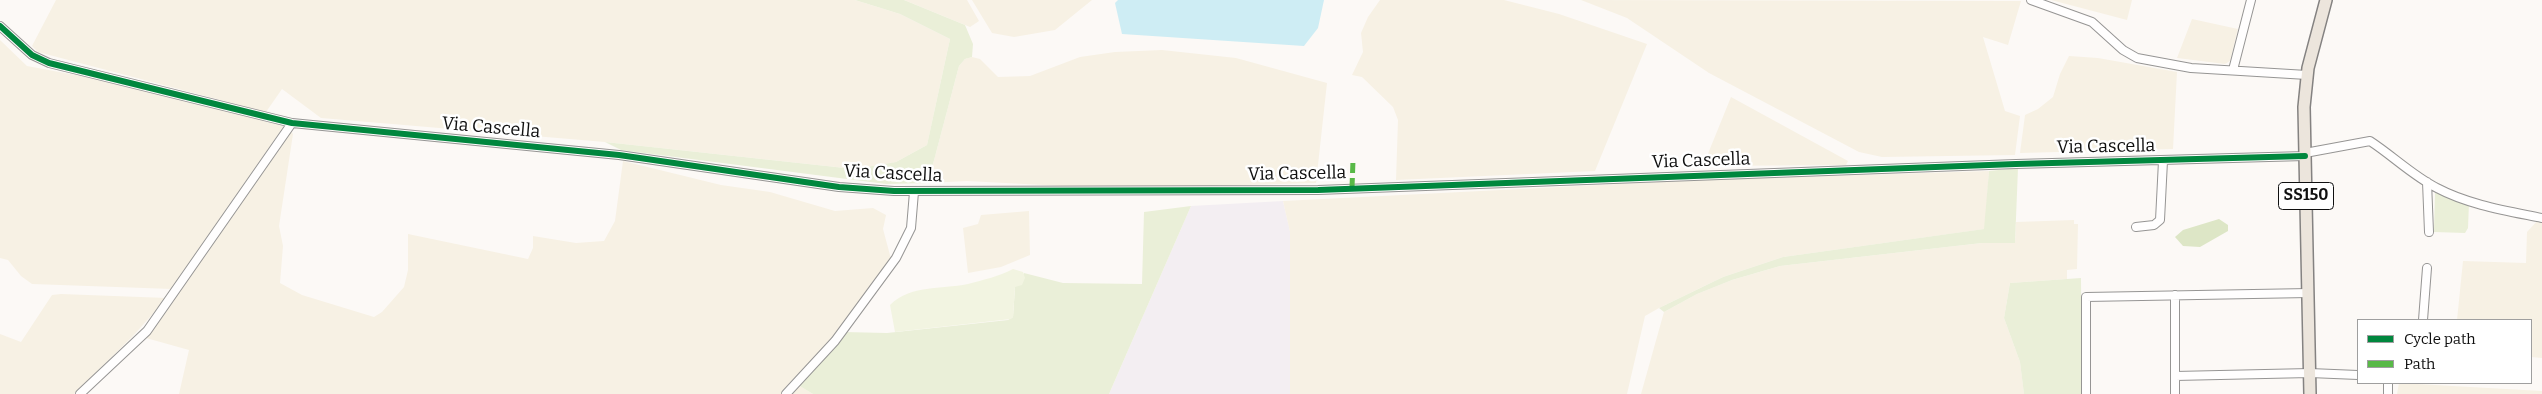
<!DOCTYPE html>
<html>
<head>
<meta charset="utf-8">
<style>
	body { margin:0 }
	#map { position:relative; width:2542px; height:394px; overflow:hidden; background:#fcf9f6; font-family:Bitter,serif }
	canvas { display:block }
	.legend { position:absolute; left:2357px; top:319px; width:175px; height:65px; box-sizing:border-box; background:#fff; border:1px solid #9f9f9f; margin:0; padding:6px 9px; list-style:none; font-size:15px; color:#101010 }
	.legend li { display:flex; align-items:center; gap:10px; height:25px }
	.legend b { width:25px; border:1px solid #9f9f9f }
</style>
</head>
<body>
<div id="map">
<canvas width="2542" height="394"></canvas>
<ul class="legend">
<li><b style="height:6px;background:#00873e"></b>Cycle path</li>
<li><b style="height:6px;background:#58b947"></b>Path</li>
</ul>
</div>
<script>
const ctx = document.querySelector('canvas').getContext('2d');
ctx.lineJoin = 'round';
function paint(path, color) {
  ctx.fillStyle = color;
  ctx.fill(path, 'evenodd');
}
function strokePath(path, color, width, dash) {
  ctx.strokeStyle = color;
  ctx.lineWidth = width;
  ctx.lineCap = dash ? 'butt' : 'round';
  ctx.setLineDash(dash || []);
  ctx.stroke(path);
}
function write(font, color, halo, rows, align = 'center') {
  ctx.font = font + ' Bitter,serif';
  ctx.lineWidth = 5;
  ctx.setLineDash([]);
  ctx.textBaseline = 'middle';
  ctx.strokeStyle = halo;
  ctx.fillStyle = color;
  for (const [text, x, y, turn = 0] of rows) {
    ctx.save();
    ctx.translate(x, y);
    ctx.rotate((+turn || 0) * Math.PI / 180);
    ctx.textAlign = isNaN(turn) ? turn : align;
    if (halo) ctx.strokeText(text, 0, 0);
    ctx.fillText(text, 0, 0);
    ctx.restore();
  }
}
paint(new Path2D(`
	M1283 201 1290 231V394H1109L1191 206Z`), '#f3eef2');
paint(new Path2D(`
	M56 0H855L900 14 950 39 927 145 896 162 854 169 605 142 321 118 282 89 266 112 38 52 32 46Z
	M904 0H967L979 21 970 27Z
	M972 0H1092L1055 30 1014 37 992 33Z
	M1380 0H1504L1559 14 1647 44 1595 171 1396 180 1398 120 1393 107 1362 77 1352 75 1363 52 1361 33 1368 17Z
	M1581 0 2021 1 2008 45 1983 37 2005 111 2020 116 2015 155 1882 157 1859 152 1709 73 1627 18Z
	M2051 0H2132L2127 20Z
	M2192 19 2238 29 2230 61 2225 64 2177 58Z
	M0 40 27 66 81 76 284 126 172 289 32 284 21 276 8 260 0 258Z
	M1162 50 1236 58 1327 83 1316 183 1173 187H1082L967 181 928 183 959 66 965 59 972 57 980 59 998 77 1030 76 1080 57 1115 52Z
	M2069 56 2098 58 2177 72 2173 149 2020 153 2025 115 2038 109 2053 97 2060 74Z
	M1731 97 1848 161 1846 165 1703 166Z
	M290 130 293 134 279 226 283 246 280 283 302 295 374 317 382 312 404 287 408 270V234L528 259 533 248V236L576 243 604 241 615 221 623 161 721 185 770 192 835 211 873 208 886 215 883 229 891 259 844 326 781 394H179L189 350 146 338Z
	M1989 171 1985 229 1783 257 1723 277 1659 308 1645 316 1627 394H1290V232L1283 201 1698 180Z
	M1029 211 1030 255 1001 267 968 273 963 228 978 224 981 215Z
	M2074 220V224H2078L2077 269 2067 270V279L2010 283 2004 318 2020 362 2024 394H1641L1664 312 1697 294 1732 280 1780 266 1982 243H2015L2016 222Z
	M2538 220H2542V358L2531 357V320H2457L2463 261 2526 263 2527 232Z
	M61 294 167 298 133 336 74 394H0V334L21 342 52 295Z
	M2399 383 2542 391V394H2397Z
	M798 385 813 394H788Z`), '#f7f1e4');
paint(new Path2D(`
	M855 0H904L965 25 973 44 972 57 965 59 959 66 928 183 886 184 621 150 605 142 854 169 896 162 927 145 950 39 900 14Z
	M2018 168 2015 243H1982L1780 266 1732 280 1697 294 1664 312 1659 308 1723 277 1783 257 1984 229 1989 171Z
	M2435 193 2444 194 2469 203 2468 228 2465 233 2434 232Z
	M1191 206 1109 394H813L798 385 844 332 887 333 1008 320 1013 317 1015 287 1024 273 1063 283 1142 284 1144 212Z
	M2081 278 2082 394H2024L2020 362 2004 318 2010 283Z`), '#eaefd8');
paint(new Path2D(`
	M2219 219 2228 225V231L2200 247 2183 246 2175 237 2183 230Z`), '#dde6c6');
paint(new Path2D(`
	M1013 269 1023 272 1025 278 1022 285 1015 287 1013 317 1011 319 895 332 890 305C912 284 940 290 968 284 983 280 1000 276 1013 269Z`), '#f2f4e1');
paint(new Path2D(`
	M1118 0H1324L1318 28 1304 46 1122 34 1115 3Z`), '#ceedf4');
const street = new Path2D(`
	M2031 0 2092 22 2123 50 2137 58 2191 68 2307 75
	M0 26 32 55 49 63 292 123 619 155 839 187 894 191 1318 190 2016 164 2305 156
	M2233 70 2251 0
	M2305 153 2370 141C2393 156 2413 176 2437 188 2469 205 2508 211 2542 218
	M2427 182 2429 232
	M2136 227 2154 225 2160 220 2163 161
	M2423 320 2427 268
	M2175 376 2310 373 2358 375
	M2388 383V394
	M80 394 147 331 292 123
	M786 394 835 341 896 258 911 228 914 192
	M2086 394V297L2309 293
	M2175 394V295`);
const primary = new Path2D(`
	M2310 394 2304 107 2308 68 2326 0`);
strokePath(street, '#969594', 10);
strokePath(primary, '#848281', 14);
strokePath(street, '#fffefe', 8);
strokePath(primary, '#ece5dc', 11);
strokePath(new Path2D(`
	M1352 188 1353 160`), '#58b947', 5, [10, 5]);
strokePath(new Path2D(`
	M0 26 32 55 49 63 292 123 619 155 839 187 894 191 1318 190 2016 164 2305 156`), '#00873e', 6);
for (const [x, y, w] of [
	[2306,196,55]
]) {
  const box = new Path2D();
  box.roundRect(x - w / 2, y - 13.5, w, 27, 4);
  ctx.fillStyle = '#fff';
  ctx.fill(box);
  strokePath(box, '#101010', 1);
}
write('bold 16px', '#101010', null, [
	["SS150",2306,196]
]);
write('18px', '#101010', '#fff', [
	["Via Cascella",491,128,5],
	["Via Cascella",2106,147,-1],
	["Via Cascella",1701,161,-2],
	["Via Cascella",893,174,3],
	["Via Cascella",1297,174,-1]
]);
</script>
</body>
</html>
